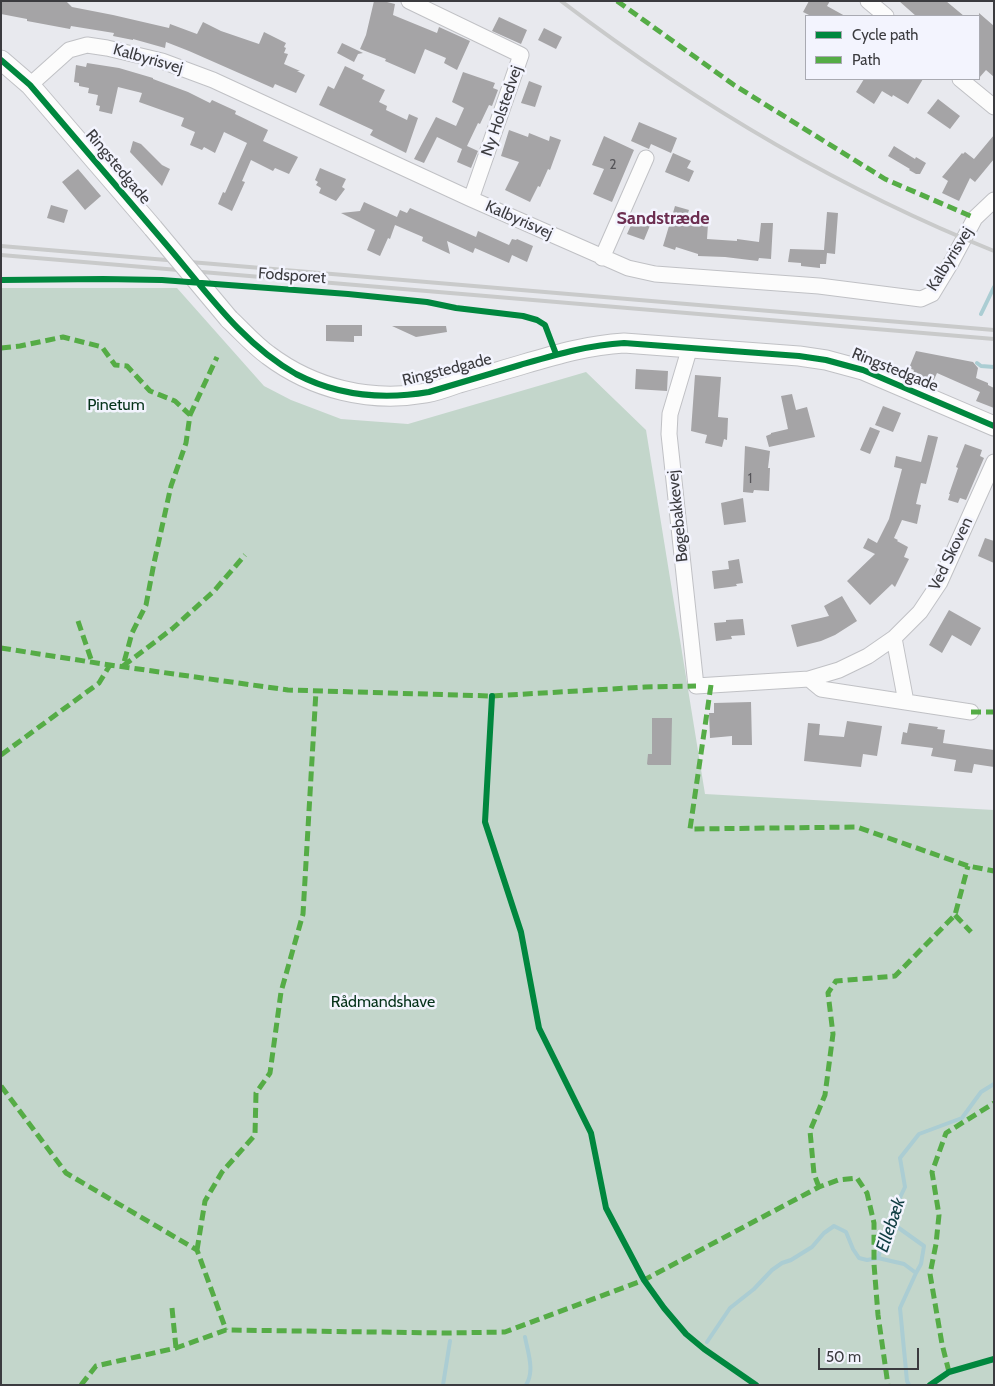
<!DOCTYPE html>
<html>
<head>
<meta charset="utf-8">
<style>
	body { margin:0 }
	#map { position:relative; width:995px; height:1386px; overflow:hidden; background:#e8e9ee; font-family:Cabin,sans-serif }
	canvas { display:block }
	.frame { position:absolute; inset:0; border:2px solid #3b3b3f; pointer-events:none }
	.legend { position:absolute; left:805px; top:15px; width:175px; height:65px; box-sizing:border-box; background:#f3f4fe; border:1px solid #a9aab2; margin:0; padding:6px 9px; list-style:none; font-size:15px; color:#3b3b3f }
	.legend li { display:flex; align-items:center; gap:10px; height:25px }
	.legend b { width:25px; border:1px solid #a9aab2 }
	.scale { position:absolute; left:818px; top:1348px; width:101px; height:22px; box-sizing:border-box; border:2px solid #3b3b3f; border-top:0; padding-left:6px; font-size:15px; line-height:18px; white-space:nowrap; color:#3b3b3f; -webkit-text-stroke:4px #f3f4fe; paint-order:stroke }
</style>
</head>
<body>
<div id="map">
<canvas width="995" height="1386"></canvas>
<div class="frame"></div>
<ul class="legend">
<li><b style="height:6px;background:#00873e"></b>Cycle path</li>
<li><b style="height:6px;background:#55ac46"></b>Path</li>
</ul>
<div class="scale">50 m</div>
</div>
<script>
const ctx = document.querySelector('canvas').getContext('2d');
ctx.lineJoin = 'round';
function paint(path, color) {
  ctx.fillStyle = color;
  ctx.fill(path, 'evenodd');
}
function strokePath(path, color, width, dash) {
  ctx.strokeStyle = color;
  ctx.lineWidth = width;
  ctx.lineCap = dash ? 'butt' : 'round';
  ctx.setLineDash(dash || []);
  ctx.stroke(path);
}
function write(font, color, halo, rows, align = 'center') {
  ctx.font = font + ' Cabin,sans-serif';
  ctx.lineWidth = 5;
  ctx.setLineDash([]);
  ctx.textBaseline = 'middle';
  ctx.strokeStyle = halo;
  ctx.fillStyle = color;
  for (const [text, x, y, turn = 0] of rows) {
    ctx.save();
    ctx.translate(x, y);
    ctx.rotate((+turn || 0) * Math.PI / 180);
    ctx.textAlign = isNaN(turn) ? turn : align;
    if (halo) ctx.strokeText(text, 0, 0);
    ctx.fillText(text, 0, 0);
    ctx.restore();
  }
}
paint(new Path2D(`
	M1 288H177L264 386 291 400 341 419 408 424 586 372 646 430 705 794 994 810V1385H1Z`), '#c3d6cb');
strokePath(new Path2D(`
	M981 314 994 287
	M977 363 981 366 994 367
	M889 1221 924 1246 921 1264 916 1273
	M525 1337C528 1353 535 1371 526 1385
	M707 1342 730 1308 754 1289 772 1270 782 1263 791 1260 812 1247 824 1233 834 1226 846 1232 853 1249 859 1258 867 1260 878 1258
	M443 1385 450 1341
	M909 1385 907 1381 900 1308 916 1273 904 1264 878 1258 889 1221 905 1187 900 1158 919 1134 962 1118 981 1092 994 1084`), '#abcdd3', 4);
paint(new Path2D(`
	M1 1H66L72 7 113 15 169 28 170 24 197 34 203 22 221 31 259 44 264 32 286 43 284 47 286 48 284 53 288 54 284 64 300 71H297L305 75 296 93 275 84 273 88 189 51 166 42 165 48 133 39V40L113 36 114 33 71 26 70 29 27 21V19L1 14Z
	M374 1H383L395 4 393 15 437 33 439 27 470 41 457 70 444 63 446 58 425 49 415 74 385 61 386 59 360 49 366 35Z
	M809 1H830L827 6 845 16H811L803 12Z
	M899 1H946L964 16H916Z
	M979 13 994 26V77L986 70 979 78Z
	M499 17 527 30 521 44 492 31Z
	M544 28 562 37 556 49 538 40Z
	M342 43 359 51 363 53 358 54 354 62 337 53Z
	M87 63 119 68 153 78V79L188 92 210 103 212 100 236 111 235 114 268 130 263 141 298 157 289 174 275 168 273 171 251 160 242 181 245 182 232 211 218 204 223 192 225 193 247 143 224 132 215 153 204 147 202 150 190 145 195 132 181 126 184 118 139 102 142 93 118 87 112 114 99 111 100 106 96 105 98 95 88 93 89 88 79 86V83L74 82 76 65 86 67Z
	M345 66 364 75 362 79 385 90 379 102 387 106 386 110 407 120 409 114 418 118 406 153 370 135 373 130 319 105 328 86 334 89Z
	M463 72 495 83 493 88 498 90 492 106 489 105 480 124 478 123 467 146 478 151 471 168 457 162 462 149 437 137 424 163 414 159 436 117 456 126 464 108 452 102Z
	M864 79H923L908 104 893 95 892 97 882 91 874 104 856 92Z
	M529 81 542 86 535 107 521 103Z
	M938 99 960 116 950 129 927 113Z
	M639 122 677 138 671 153 651 144 649 149 631 141Z
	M509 130 528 137 529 133 549 141 550 136 561 140 550 170 548 169 540 187 538 186 530 202 505 190 519 162 501 156Z
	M994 135V159L975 182 970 178 959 201 942 193 948 181 942 177 962 153 963 154 965 152 974 159Z
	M604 136 634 150 612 202 593 194 604 169 592 165Z
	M133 141 141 144 162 165 170 169 162 186 130 152Z
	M894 146 915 159 916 157 926 163 920 174H916L909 170 910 169 888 156Z
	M673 153 691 161 687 168 694 171 689 182 665 172Z
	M320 168 346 179 342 187 345 189 336 201 319 193 321 188 316 185 318 182 315 180Z
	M78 169 101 196 85 210 62 182Z
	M364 202 397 217 400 210 407 213 410 208 476 237 478 231 509 245 512 239 516 240 517 239 533 246 527 262 512 255 509 263 475 248 473 253 447 241 450 254 422 241 423 237 395 225 390 239 388 238 380 256 367 250 375 230 341 213 360 211Z
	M51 205 68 210 64 223 47 218Z
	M675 206 689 210 685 222 708 224 707 239 737 241V239L759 242 761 223H773L771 259 759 258 758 261 725 257 698 256V254L676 247 675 250 663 246Z
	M827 212 838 213 835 254 827 253 826 264H820V268L801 266V263L788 262 790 249 824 250Z
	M635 216 651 223 644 240 627 234Z
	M326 325H362V336H354V342L326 341Z
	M392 326H446L447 332 416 337Z
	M916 351 973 362 978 368 976 378 988 383V385L994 388V408L976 401 980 392 937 373 932 384 911 376 914 370 909 368Z
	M636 369 668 371 667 391 635 389Z
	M695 375 721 377 718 417 728 418 727 440 724 439 722 447 705 443 707 435 691 431Z
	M792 394 796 410 807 407 815 437 769 447 766 436 771 434V433L788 429 781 396Z
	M883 406 901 413 893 432 875 425Z
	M870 427 880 431 870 454 860 450Z
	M928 435 938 437 926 484 921 483 916 504 921 505 917 524 902 520 894 538 898 540 897 541 908 547 904 557 909 559 895 587 892 584 870 605 847 581 875 554 863 548 868 538 877 543 889 519 902 469 894 467 896 456 921 462Z
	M965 444 982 450 980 456 984 458 966 500 960 498 958 503 948 500 950 494H949L958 468 956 467Z
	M745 446 770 451 768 468H770L769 491 754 490 753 493 743 492Z
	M743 498 746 522 724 525 721 503Z
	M985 538 994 541V563L978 556Z
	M739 559 743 583 736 584 737 586 714 589 712 571 729 569 728 561Z
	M842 596 857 621 835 635 821 641 797 647 791 625 829 616 824 606Z
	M949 610 981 628 971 646 952 635 942 653 929 645Z
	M743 619 745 635 731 636 732 639 716 641 714 623 726 622V620Z
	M751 702 752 745H732V736L710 738 709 713H714V703Z
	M652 718H672L671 765H648L647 764 648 754H652Z
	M847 721 882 726 877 756 863 754 861 767 804 761 808 723 820 724 819 735 844 737Z
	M909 723 938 727 937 729 945 730 943 743 994 750V767L974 764 972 773 954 771 956 760 931 756 933 748 901 744 903 732 907 733Z`), '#a5a4a6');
const minor = new Path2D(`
	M409 1 521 55 471 199
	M868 1 886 16
	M960 79 994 107
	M30 85 69 50 87 45 107 48 162 61 213 80 471 199 628 268 655 274 819 286 921 299 932 294 952 261 975 218 994 200
	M602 258 646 158
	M690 347 670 414 669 434 696 686 809 679 839 670 868 656 894 638 920 612 940 582 994 462
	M894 638 906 702
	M809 679 821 689 971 712`);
const tertiary = new Path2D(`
	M1 60 30 85 153 228
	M229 319C242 331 254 345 268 355 313 389 370 403 426 393 437 391 448 387 459 383 481 377 503 370 524 364 558 354 589 345 624 343L799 356 826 360 863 370 994 426`);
strokePath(minor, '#c0c1c5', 17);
strokePath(tertiary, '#c0c1c5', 21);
strokePath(minor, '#fcfcfc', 15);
strokePath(tertiary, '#fcfcfc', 19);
strokePath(new Path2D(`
	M561 1C694 102 839 189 994 251
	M1 246 994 330
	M1 255 994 339`), '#c9caca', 4);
const tertiaryBridge = new Path2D(`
	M153 228 229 319`);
strokePath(tertiaryBridge, '#c0c1c5', 21, []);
strokePath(tertiaryBridge, '#fcfcfc', 19);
strokePath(new Path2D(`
	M617 1 734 85 885 179 975 218
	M1 348 20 346 63 337 102 347 115 365 127 366 150 391 175 401 190 415 186 443 171 486 154 563 146 605 132 633 123 666
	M190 415 217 357
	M78 621 92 662
	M1 648 110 665 288 690 492 696 645 687 696 686
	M123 666 172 629 214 591 245 555
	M711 685 690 829 857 827 968 866 994 871
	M971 712H994
	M1 755 99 683 110 665
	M955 915 971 932
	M1 1086 66 1173 197 1250 226 1330
	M819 1187 814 1174 810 1131 825 1095 833 1034 828 993 836 981 895 976 955 915 968 866
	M197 1250 205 1201 222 1172 255 1135 256 1093 270 1073 281 992 303 914 316 691
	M172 1308 176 1348
	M949 1372 942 1344 930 1274 936 1244 939 1215 932 1172 946 1133 994 1103
	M81 1385 96 1366 176 1348 226 1330 446 1333 505 1332 644 1280 819 1187 838 1180 857 1178 867 1193 874 1223V1264L878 1315 888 1385`), '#55ac46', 5, [10, 5]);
strokePath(new Path2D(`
	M1 60 30 85C77 140 124 195 170 249 208 294 244 345 296 374 338 396 382 400 429 392 459 383 490 374 520 365 555 355 588 345 624 343L799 356 826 360 863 370 994 426
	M1 280 103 279 162 280 348 294 427 302 456 308 523 316 537 320 545 325 556 354
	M492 696 485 822 521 932 539 1028 591 1133 606 1208 644 1280 664 1308 686 1334 704 1349 756 1385
	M930 1385 949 1372 994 1359`), '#00873e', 6);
write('14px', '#565559', null, [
	["2",613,165],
	["1",750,479]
]);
write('16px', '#3b3b3f', '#f3f4fe', [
	["Kalbyrisvej",148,59,16],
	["Ny Holstedvej",502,111,-71],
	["Ringstedgade",118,167,50],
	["Kalbyrisvej",519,220,24],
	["Kalbyrisvej",950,259,-58],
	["Fodsporet",292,276,4],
	["Ringstedgade",447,370,-14],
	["Ringstedgade",895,370,22],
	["Bøgebakkevej",678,516,-96],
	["Ved Skoven",951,554,-64]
]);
write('16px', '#053219', '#f3f4fe', [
	["Pinetum",116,405],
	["Rådmandshave",383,1002]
]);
write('bold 18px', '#6c2d50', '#f3f4fe', [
	["Sandstræde",663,219]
]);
write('italic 18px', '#0f3d42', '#f3f4fe', [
	["Ellebæk",891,1225,-71]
]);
</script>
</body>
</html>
